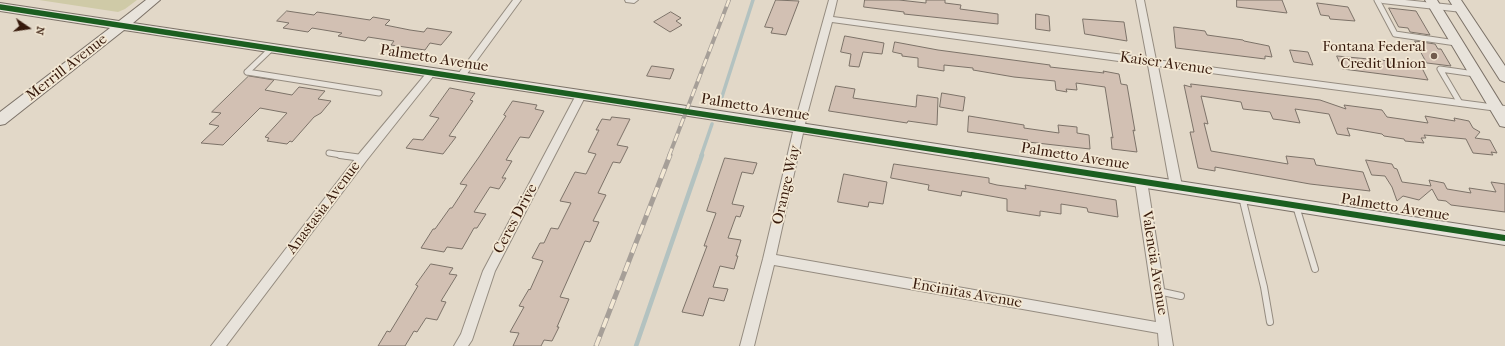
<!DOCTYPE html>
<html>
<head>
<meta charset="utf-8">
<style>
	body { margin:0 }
	#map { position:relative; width:1505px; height:346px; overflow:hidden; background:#e2d8c8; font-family:"IM FELL French Canon",serif }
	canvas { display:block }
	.north { position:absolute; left:8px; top:8px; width:40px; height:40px; -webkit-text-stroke:3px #f3e8d4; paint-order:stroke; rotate:103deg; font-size:11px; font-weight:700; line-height:16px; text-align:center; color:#36190b }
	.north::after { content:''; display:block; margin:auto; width:14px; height:18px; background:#36190b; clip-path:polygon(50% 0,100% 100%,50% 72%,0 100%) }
</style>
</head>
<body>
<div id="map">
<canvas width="1505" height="346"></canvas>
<div class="north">N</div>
</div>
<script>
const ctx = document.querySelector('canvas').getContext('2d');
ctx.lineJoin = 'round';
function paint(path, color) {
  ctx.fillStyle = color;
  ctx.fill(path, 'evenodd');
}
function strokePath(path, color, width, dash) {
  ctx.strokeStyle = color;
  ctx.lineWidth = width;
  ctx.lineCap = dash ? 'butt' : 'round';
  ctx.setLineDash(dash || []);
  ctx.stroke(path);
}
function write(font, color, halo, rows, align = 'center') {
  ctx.font = font + ' "IM FELL French Canon",serif';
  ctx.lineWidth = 3.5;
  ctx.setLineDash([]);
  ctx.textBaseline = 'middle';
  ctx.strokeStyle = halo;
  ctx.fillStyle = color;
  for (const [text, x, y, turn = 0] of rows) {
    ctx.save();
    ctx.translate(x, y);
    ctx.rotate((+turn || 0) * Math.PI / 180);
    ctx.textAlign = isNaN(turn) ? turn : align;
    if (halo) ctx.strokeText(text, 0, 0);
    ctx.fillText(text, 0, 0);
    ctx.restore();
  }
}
paint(new Path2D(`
	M39 0H137L125 9 118 12Z`), '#cfcaa7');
strokePath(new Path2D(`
	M719 106 753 0
	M701 156 712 124`), '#b3c2c0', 3.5);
strokePath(new Path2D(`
	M636 346 702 155`), '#b3c2c0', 4.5);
const building = new Path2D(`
	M776 0 799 1 786 35 771 33 773 28 765 27Z
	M865 0H899L926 3V0H945V3L961 5 960 9 998 14V24L904 14V12L864 7Z
	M1237 0H1282L1287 13 1237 7Z
	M1317 3 1348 7 1355 21 1330 19 1329 16 1321 15Z
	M1389 8 1416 11 1430 35 1410 32 1408 28 1399 27Z
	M287 11 314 15 317 12 370 20 373 17 390 20 385 25 410 30 424 32 427 28 452 32 441 45 430 43 425 50 391 45 394 41 368 37 365 41 338 36 342 33 312 28 308 32 283 28 289 23 277 21Z
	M671 12 681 18 676 21 682 25 670 32 654 22Z
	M1036 14 1049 16 1050 31 1036 29Z
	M1083 19 1124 22 1127 41 1085 34Z
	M1174 27 1205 31 1207 35 1243 40 1244 41 1269 46 1272 57 1265 56V59L1176 48Z
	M845 36 884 43 882 54 863 52 859 67 849 66 851 54 841 52Z
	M1415 41 1435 44 1438 49H1441L1451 66 1427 63Z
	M895 42 938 50 1050 65V67L1104 73 1103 71 1119 74 1121 84 1127 85 1135 131 1133 130 1137 152 1112 149 1111 137 1113 138 1105 87 1076 83 1077 90 1066 89 1067 92 1056 90 1055 81 1014 77 973 70V68L944 65V71L918 67V58L902 56V54L893 52Z
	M1290 50 1308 52 1313 65 1294 62Z
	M1337 56 1390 61 1391 64 1422 68 1428 80 1343 69Z
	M652 66 674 69 670 79 647 76Z
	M249 76 274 80 265 90 292 95 299 87 325 91 318 99 331 101 321 113 314 117 292 142 290 141 287 144 267 141 269 138 265 137 287 113 260 108 223 145 201 143 219 126 209 124 221 113 212 112Z
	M1191 84 1320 100 1346 109 1344 105 1382 110 1387 117 1428 123 1425 116 1455 121 1454 118 1469 121 1473 128 1480 132 1475 138 1490 140 1497 153 1491 152 1493 155 1473 153 1466 139 1424 135 1426 138H1421L1424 143 1405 141 1404 139 1384 136 1382 134 1347 128 1350 136 1337 134 1329 114 1295 109 1300 123 1281 120 1273 119 1270 112 1243 109 1241 102 1201 96 1208 124 1204 123 1211 151 1288 164 1286 156 1314 159 1316 165 1363 172 1370 191 1310 184 1215 167V171L1198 168 1190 132H1194L1184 85 1191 87Z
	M836 86 855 89 853 98 916 107 917 95 938 98 937 125 908 121 907 123 829 111Z
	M450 88 475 93 470 100 473 101 449 136 456 137 443 154 406 148 413 139 423 140 439 118 430 116Z
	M942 93 965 97 963 111 940 107Z
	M513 101 537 105 535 109 544 111 529 138 520 137 506 160 512 161 502 178H506L499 189 490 187 474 212 486 214 477 228H474L462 249 447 247 444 252 421 248 433 229H435L450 208H452L467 185 460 184 479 157 506 116 504 115Z
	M969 116 1024 125V128L1059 133 1058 125 1077 127V133L1089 135 1090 149 1028 142V140L968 132Z
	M612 117 630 119 617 145 628 147 620 163 613 162 598 193 606 195 593 221 599 222 590 242 585 241 560 297 569 299 557 327H559L552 341 544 340 541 346H513L519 333 510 332 524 307 519 306 529 289 530 290 543 261 532 258 540 243H544L551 228 558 229 571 203 560 201 575 172 586 174 596 154 588 152 599 130H596L602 119 610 120Z
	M725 158 757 163 753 174 742 172 732 204 744 206 740 217 736 216 728 238 741 240 736 256H738L734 269 720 266 713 287 728 289 724 301 709 298 703 316 682 312 707 246H704L716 213 707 211Z
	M1366 160 1392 164 1394 168 1397 169 1402 182 1431 186 1429 180 1444 183 1447 189 1471 193 1469 188 1496 192 1491 182 1505 184V212L1451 205 1446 201 1438 200 1432 189 1419 200 1403 196 1397 201 1392 187 1385 176 1372 175Z
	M894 164 989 178V183L997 185 1026 189 1025 185 1116 200 1118 217 1088 212 1087 208 1061 204V214L1040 211V216L1007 211V199L962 191 961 196 928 190 929 185 891 178Z
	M844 174 887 182 883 204 869 202 868 207 838 202Z
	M431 264 453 268 449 274 457 275 441 301 446 302 437 320 426 318 417 332 414 331 405 346H378L387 331 390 332 418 286 416 285Z`);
paint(building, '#d2c0b3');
strokePath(building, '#7c7268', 1);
const laneFar1 = new Path2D(`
	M1377 0 1395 34 1456 43
	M247 72 379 93
	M247 72 272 48
	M1460 103 1440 69 1475 74
	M329 153 347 156`);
const lane = new Path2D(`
	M340 155 362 158
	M1242 197 1264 287 1270 322
	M1296 206 1315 269
	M1158 291 1181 296`);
const street = new Path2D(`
	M513 0H521L464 78H458L456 76 458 74Z
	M625 0H638L634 3 626 2Z
	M829 0H837L833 17 1147 58 1136 0H1144L1156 60 1505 106V112L1158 66 1182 186 1180 189H1172L1170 186 1148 65 832 22 807 115 776 255 1156 322 1135 181 1137 178H1145L1147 181 1173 346H1159L1158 333 774 265 754 346H740L763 259 797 115Z
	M1378 0H1405L1462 6 1466 9 1462 12 1382 3Z
	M432 69 437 72 435 74 366 161 226 346H211L358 155 429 70Z
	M581 92 586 95 495 271 472 340 468 346H454L461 334 483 271 576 95Z`);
const secondary = new Path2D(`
	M146 0H160L133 23 800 123 1505 231V245L800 133 124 30 5 124 0 125V112L110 28 0 11V3L119 21Z
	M1425 0H1437L1505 110V127L1500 126Z
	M1449 0H1461L1505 66V82L1500 80Z`);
strokePath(laneFar1, '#958c80', 7);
strokePath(lane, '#958c80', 8);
strokePath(street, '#958c80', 2);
strokePath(secondary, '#7c7268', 2);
strokePath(laneFar1, '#e8e3db', 5);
strokePath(lane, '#e8e3db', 6);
paint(street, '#e8e3db');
paint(secondary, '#e8e3db');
const railFar1 = new Path2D(`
	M669 156 729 0`);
const rail = new Path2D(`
	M596 346 670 155`);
strokePath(railFar1, '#a69f98', 4);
strokePath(rail, '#a69f98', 5);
strokePath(railFar1, '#f3e8d4', 2.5, [8]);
strokePath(rail, '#f3e8d4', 3.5, [10]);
strokePath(new Path2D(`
	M0 7 977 156`), '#1b5e20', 5.5);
strokePath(new Path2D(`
	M971 155 1505 238`), '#1b5e20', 6);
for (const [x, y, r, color] of [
	[1434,56,4,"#725c4d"]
]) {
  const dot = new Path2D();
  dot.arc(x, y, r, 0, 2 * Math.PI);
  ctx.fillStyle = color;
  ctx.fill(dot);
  strokePath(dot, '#f3e8d4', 1.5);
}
write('15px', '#36190b', '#f3e8d4', [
	["Fontana Federal",1426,47],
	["Credit Union",1426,64]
], 'right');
write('15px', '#36190b', '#f3e8d4', [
	["Palmetto Avenue",434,59,9],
	["Kaiser Avenue",1166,64,8],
	["Merrill Avenue",67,68,-38],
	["Palmetto Avenue",755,108,9],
	["Palmetto Avenue",1075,157,9],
	["Orange Way",787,185,-77],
	["Anastasia Avenue",324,208,-53],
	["Palmetto Avenue",1395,208,9],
	["Ceres Drive",516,219,-62],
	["Valencia Avenue",1154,263,81],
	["Encinitas Avenue",967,294,10]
]);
</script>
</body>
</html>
